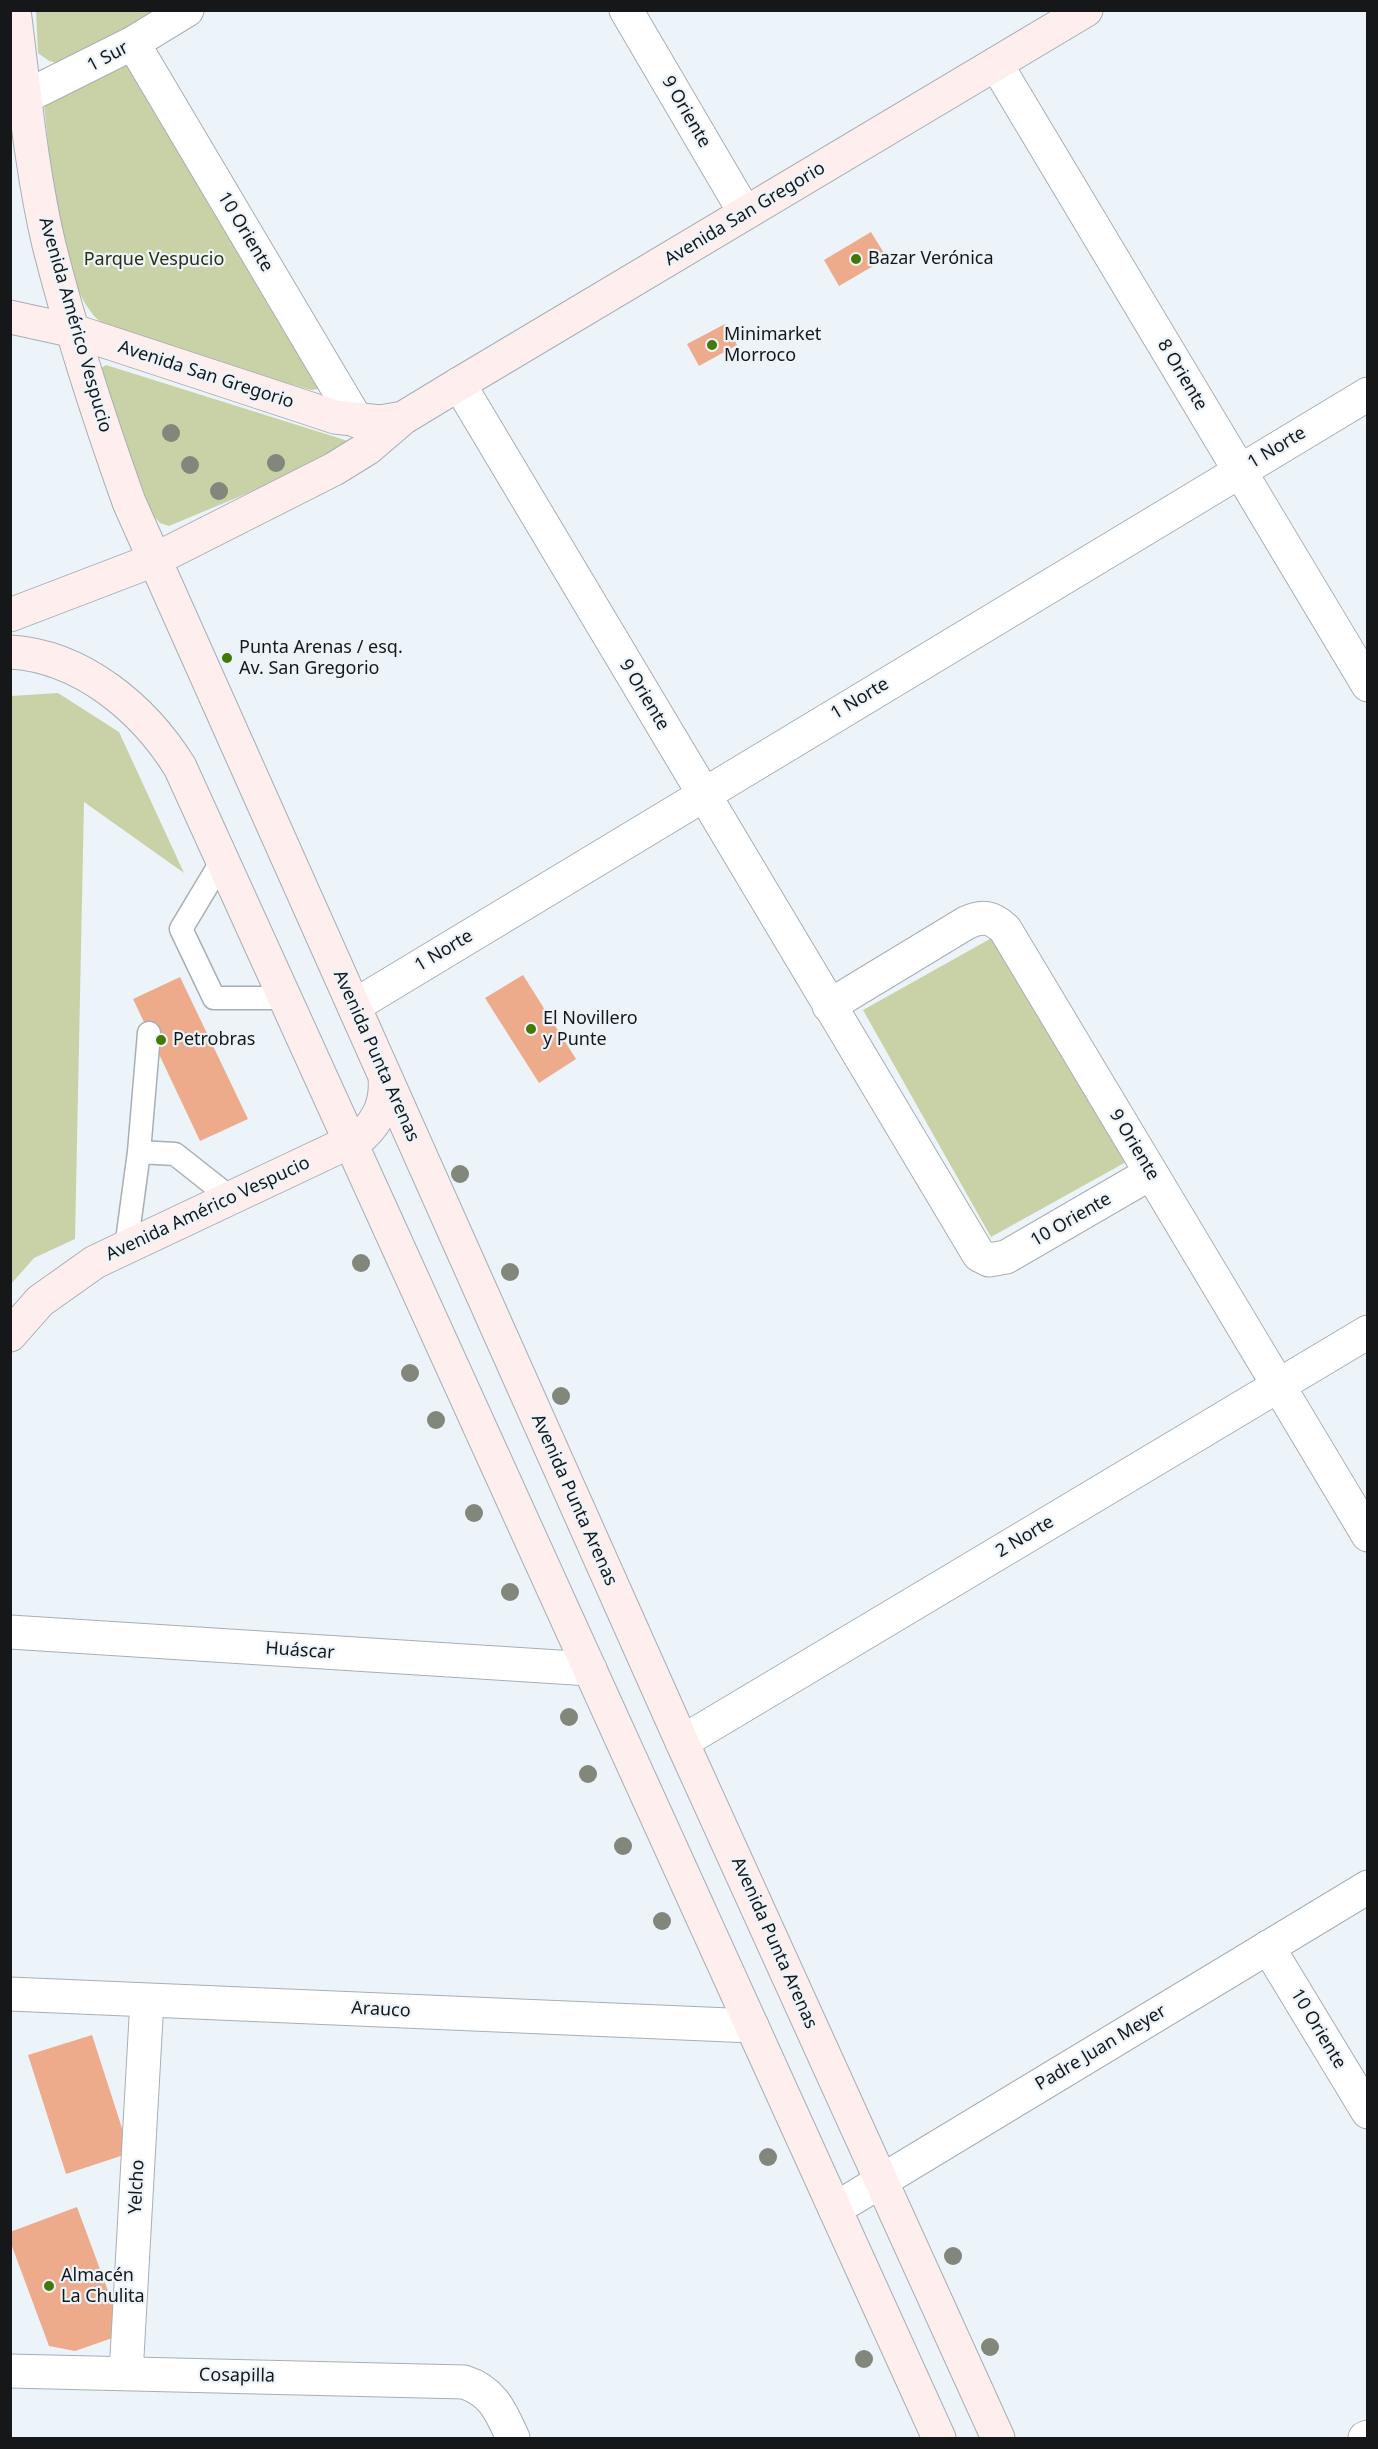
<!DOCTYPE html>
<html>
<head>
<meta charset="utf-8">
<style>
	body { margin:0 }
	#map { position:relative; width:1378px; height:2449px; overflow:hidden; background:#ecf4fa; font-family:"Noto Sans",sans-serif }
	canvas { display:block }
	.frame { position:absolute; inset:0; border:12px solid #151719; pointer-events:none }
</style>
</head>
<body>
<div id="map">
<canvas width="1378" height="2449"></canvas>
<div class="frame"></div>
</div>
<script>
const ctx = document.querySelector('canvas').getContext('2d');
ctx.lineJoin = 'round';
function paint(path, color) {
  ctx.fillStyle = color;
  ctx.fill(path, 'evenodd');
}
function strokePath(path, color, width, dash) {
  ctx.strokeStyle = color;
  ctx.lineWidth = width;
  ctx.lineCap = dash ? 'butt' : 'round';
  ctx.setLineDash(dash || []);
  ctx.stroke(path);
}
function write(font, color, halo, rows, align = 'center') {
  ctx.font = font + ' "Noto Sans",sans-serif';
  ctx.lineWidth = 4.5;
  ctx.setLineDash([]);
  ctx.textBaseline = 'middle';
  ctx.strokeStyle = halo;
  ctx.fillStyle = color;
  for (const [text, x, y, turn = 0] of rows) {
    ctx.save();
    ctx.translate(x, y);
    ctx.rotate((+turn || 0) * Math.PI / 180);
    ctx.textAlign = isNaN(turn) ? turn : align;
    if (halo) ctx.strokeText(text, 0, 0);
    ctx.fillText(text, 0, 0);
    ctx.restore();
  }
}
paint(new Path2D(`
	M36 11H160L116 37 57 63 49 61 38 53Z
	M125 56 321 385 318 389 311 390C270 378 228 367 187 355 159 347 125 341 102 323 57 289 50 151 43 96Z
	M106 365 345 440 354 444 351 450 169 526 160 523 152 514 102 379 101 368Z
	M58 693 119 732 184 873 84 802 75 1239 34 1258 11 1284V696Z
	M997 935 1126 1162 991 1237 863 1010Z`), '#c9d2a6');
paint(new Path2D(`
	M871 232 887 258 839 286 824 260Z
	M725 324 737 345 699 366 687 344Z
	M523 975 576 1059 539 1083 485 998Z
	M180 977 248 1119 200 1141 133 999Z
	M92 2035 130 2153 66 2174 28 2055Z
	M77 2207 124 2334 75 2351 49 2346 10 2241V2232Z`), '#edab8c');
const service = new Path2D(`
	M223 859 181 929 214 998H286
	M139 1152 175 1154 232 1199
	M126 1248 139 1152 149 1033`);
const minor = new Path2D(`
	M626 10 745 213
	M133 43 357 421
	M996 64 1368 685
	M25 97 133 43 187 10
	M459 384 979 1255 989 1260 1006 1257 1151 1173
	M354 1006 1368 394
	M829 1006 966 923C982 915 992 917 1005 929L1368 1535
	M10 1632 590 1669
	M682 1742 1368 1332
	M1268 1947 1368 2112
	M10 1994 752 2026
	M10 2371 464 2382C493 2391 501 2412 513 2438
	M126 2374 147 2000
	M1365 2438 1368 2437`);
const tertiary = new Path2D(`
	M835 2209 1368 1887`);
const secondary = new Path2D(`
	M14 10C24 88 31 169 49 245 71 332 99 418 129 502L682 1742 998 2438
	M10 317 74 331 335 417 380 422 403 418
	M10 615 154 560 334 469 368 448 403 418 459 384 1086 10
	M10 652C82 656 144 709 180 767L939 2438
	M10 1335 40 1301 95 1262 362 1136C380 1119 387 1101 385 1076`);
strokePath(service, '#a7afb4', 25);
strokePath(minor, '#a7afb4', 35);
strokePath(tertiary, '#a7afb4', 35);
strokePath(secondary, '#a7afb4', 35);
strokePath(service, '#fff', 22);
strokePath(minor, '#fff', 33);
strokePath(tertiary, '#fff', 33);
strokePath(secondary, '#feeeee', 33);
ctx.fillStyle = '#81877a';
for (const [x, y] of [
	[171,433],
	[276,463],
	[190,465],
	[219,491],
	[460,1174],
	[361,1263],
	[510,1272],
	[410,1373],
	[561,1396],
	[436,1420],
	[474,1513],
	[510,1592],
	[569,1717],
	[588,1774],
	[623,1846],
	[662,1921],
	[768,2157],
	[953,2256],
	[990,2347],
	[864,2359]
]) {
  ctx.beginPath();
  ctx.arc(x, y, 9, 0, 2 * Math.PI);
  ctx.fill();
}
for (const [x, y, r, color] of [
	[856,259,6,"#437909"],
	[712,345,6,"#437909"],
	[227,658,6,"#437909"],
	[531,1029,6,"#437909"],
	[161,1040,6,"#437909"],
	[49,2286,6,"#437909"]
]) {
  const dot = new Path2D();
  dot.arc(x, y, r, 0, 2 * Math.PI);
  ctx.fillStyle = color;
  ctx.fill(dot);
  strokePath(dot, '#ecf4fa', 2);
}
write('18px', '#151719', '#ecf4fa', [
	["1 Sur",108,57,-28],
	["9 Oriente",686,112,60],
	["Avenida San Gregorio",745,214,-31],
	["10 Oriente",245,232,59],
	["Avenida Américo Vespucio",75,325,74],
	["Avenida San Gregorio",206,375,18],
	["8 Oriente",1182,375,59],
	["1 Norte",1277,448,-31],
	["9 Oriente",644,695,59],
	["1 Norte",860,699,-31],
	["1 Norte",444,951,-31],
	["Avenida Punta Arenas",376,1056,66],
	["9 Oriente",1134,1145,59],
	["Avenida Américo Vespucio",208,1209,-25],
	["10 Oriente",1071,1220,-30],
	["Avenida Punta Arenas",574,1500,66],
	["2 Norte",1025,1537,-31],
	["Huáscar",300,1651,4],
	["Avenida Punta Arenas",774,1943,66],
	["Arauco",381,2010,3],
	["10 Oriente",1318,2029,59],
	["Padre Juan Meyer",1101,2048,-31],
	["Yelcho",137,2187,-87],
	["Cosapilla",237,2376,1]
]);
write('18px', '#151719', '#ecf4fa', [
	["Bazar Verónica",868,259],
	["Minimarket",724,335],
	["Morroco",724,356],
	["Punta Arenas / esq.",239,648],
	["Av. San Gregorio",239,669],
	["El Novillero",543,1019],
	["y Punte",543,1040],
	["Petrobras",173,1040],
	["Almacén",61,2276],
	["La Chulita",61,2297]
], 'left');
write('18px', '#292e11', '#ecf4fa', [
	["Parque Vespucio",154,260]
]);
</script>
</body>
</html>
